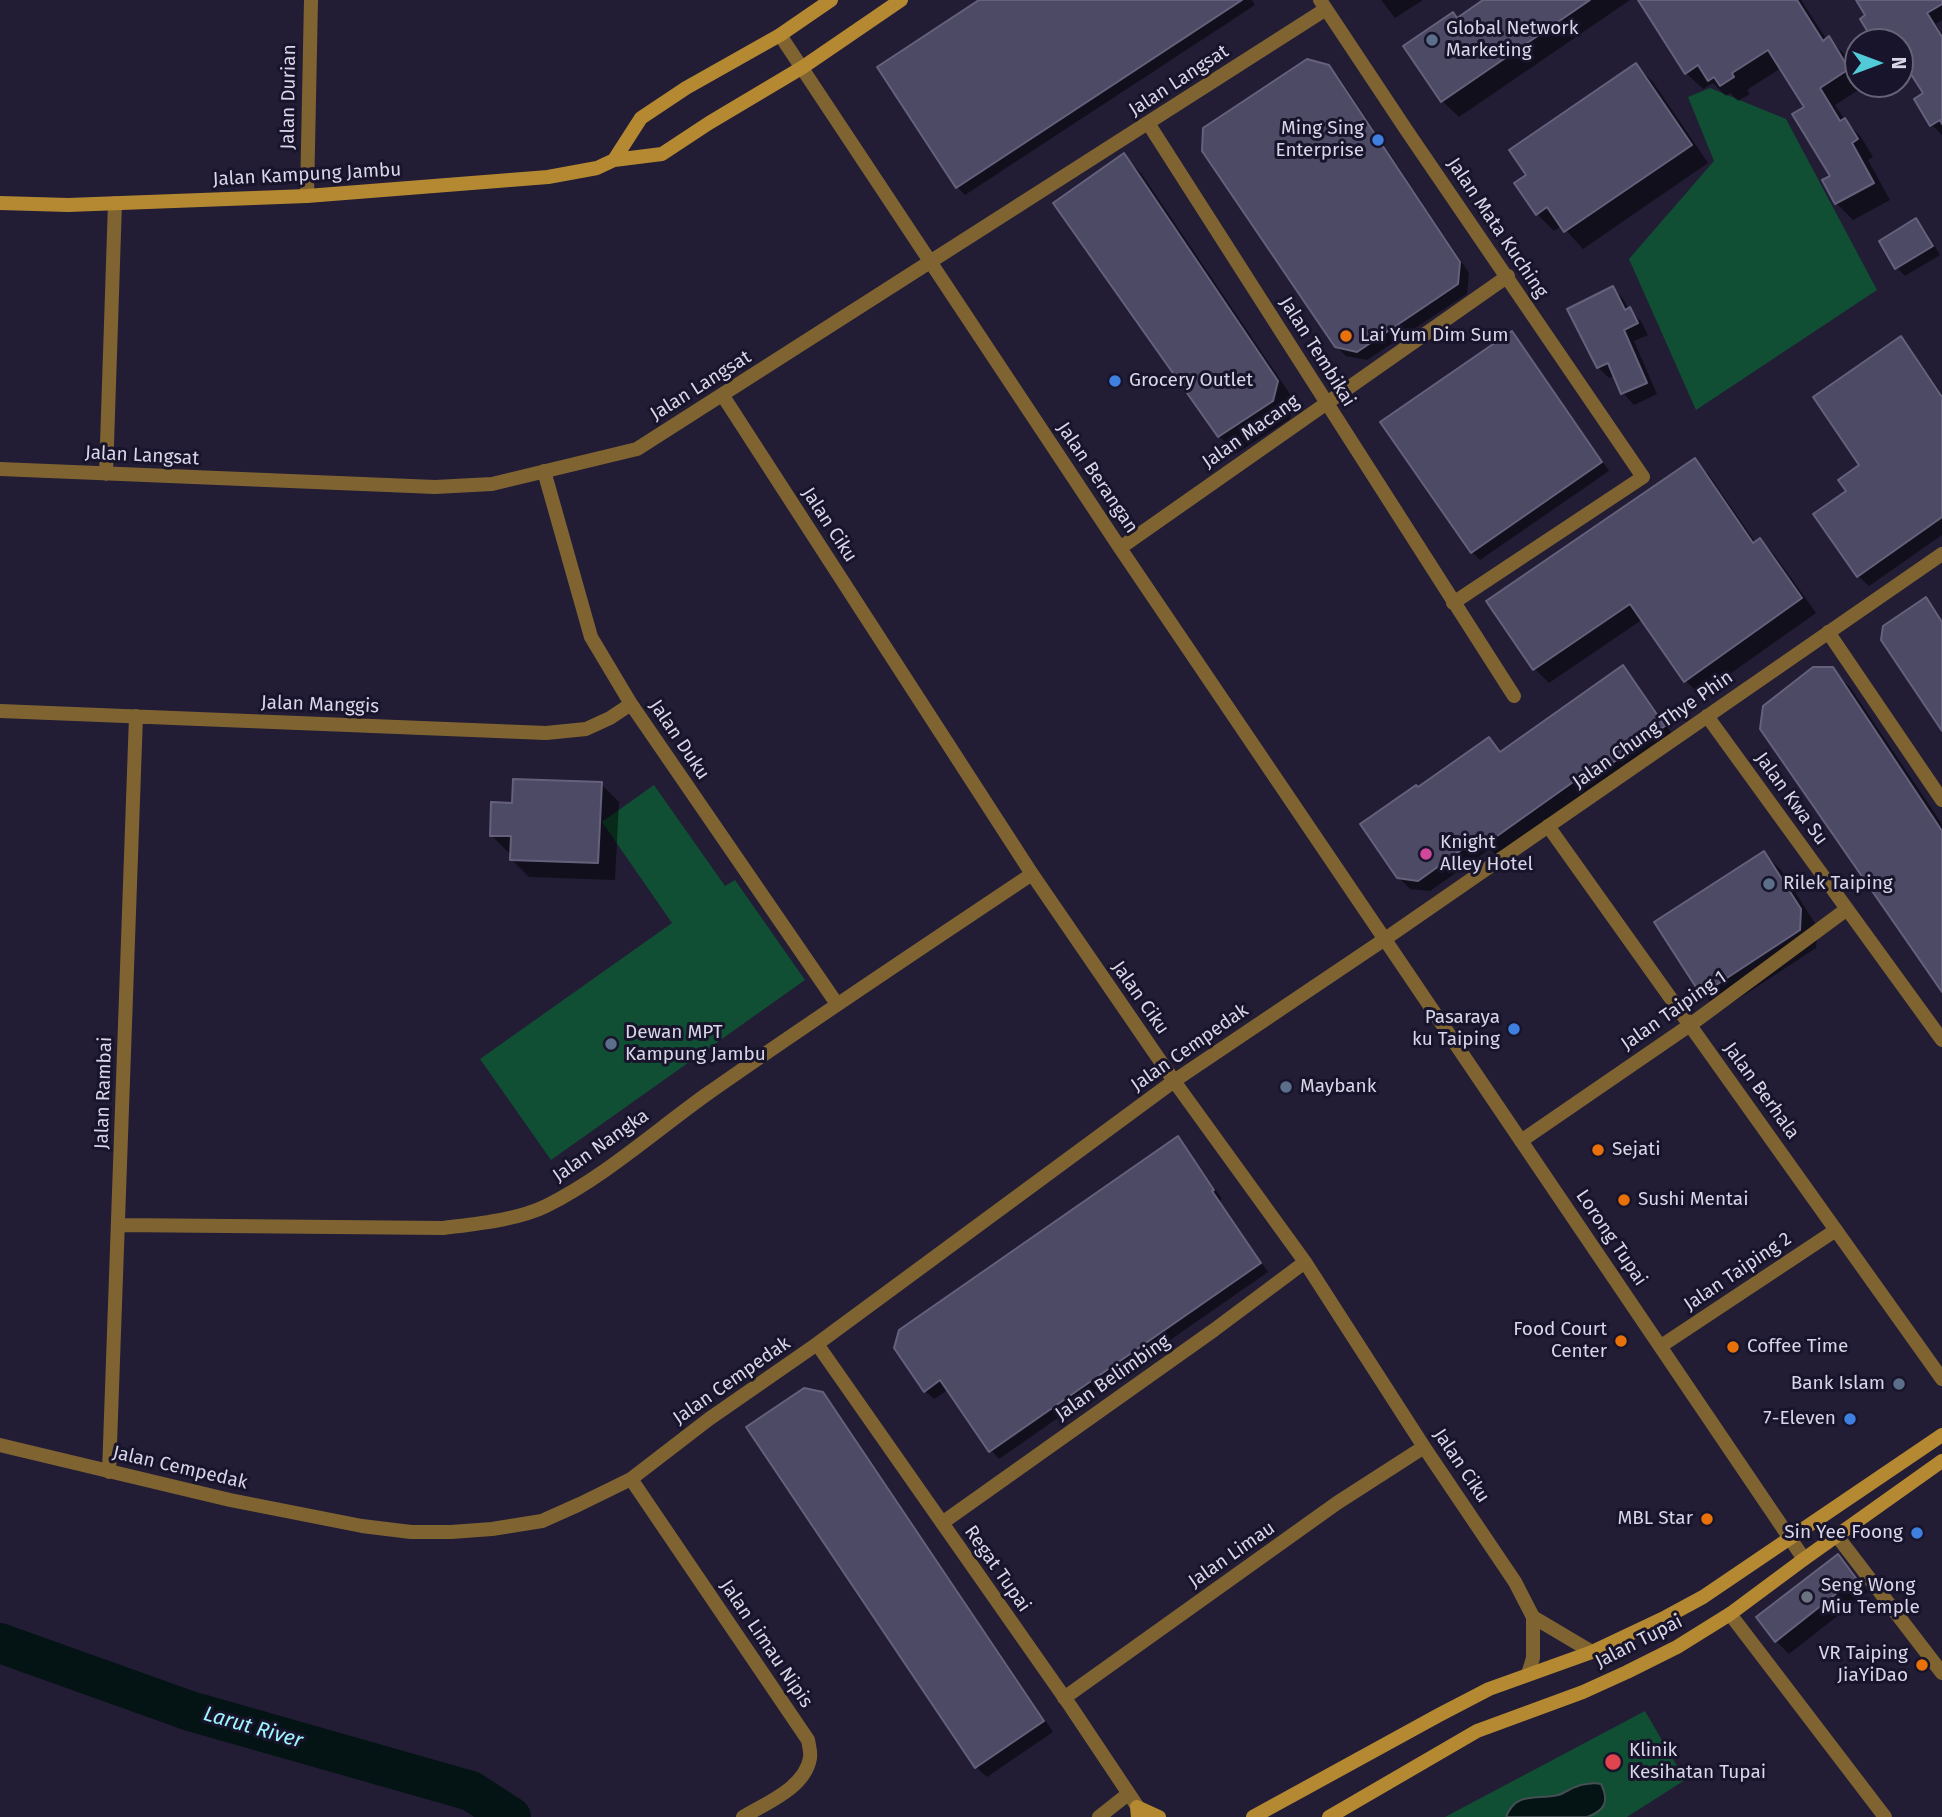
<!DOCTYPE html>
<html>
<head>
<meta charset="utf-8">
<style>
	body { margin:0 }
	#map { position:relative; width:1942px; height:1817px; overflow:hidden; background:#221d35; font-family:"Fira Sans",sans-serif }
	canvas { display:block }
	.north { position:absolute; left:1844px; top:28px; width:70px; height:70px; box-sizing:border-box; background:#18142b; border:2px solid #656276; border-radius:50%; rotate:90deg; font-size:19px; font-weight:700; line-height:28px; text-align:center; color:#d8d6e7 }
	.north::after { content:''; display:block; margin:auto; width:24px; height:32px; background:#52cbd9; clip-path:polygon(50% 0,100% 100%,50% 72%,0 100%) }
</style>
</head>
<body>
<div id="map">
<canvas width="1942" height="1817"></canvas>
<div class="north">N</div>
</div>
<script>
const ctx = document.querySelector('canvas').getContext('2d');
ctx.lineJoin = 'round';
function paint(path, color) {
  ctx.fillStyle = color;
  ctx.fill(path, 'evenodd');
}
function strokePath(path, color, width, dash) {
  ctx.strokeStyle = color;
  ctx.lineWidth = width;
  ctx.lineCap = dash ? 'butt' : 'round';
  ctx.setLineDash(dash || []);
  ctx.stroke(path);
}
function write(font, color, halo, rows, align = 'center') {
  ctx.font = font + ' "Fira Sans",sans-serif';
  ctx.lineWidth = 6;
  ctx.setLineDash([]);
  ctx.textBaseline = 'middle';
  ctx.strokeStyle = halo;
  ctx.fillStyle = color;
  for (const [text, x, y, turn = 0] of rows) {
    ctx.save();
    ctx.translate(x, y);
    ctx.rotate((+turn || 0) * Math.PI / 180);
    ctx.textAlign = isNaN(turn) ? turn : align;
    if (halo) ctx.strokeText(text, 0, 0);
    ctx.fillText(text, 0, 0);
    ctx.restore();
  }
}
paint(new Path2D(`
	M1710 88 1786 119 1877 290 1696 410 1629 259 1714 161 1688 97Z
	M654 785 725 886 735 880 805 980 551 1160 480 1059 672 923 602 822Z
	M1645 1711 1685 1780 1627 1817H1445Z`), '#104f34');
const water = new Path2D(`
	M1594 1783 1601 1784C1610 1802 1604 1811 1587 1817H1506C1516 1791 1536 1800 1558 1795 1565 1793 1571 1788 1578 1786 1583 1784 1589 1784 1594 1783Z`);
paint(water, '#041314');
strokePath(water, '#444e53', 2);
paint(new Path2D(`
	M982 0H1252L1255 5 965 195 957 187Z
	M1381 0H1423L1395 18Z
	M1486 0H1630L1459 117 1442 101 1458 19Z
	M1640 0H1801L1827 40 1829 39 1845 55 1858 75V84H1863L1865 86 1835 105 1845 120 1861 137 1873 157 1868 160 1890 200 1853 220 1836 203 1832 177 1806 107 1781 68 1747 90 1750 94 1738 101 1730 93 1726 96 1713 83 1703 89 1686 73Z
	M1857 0H1942V20L1936 24 1942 34V135L1932 125 1916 99 1925 94 1900 54V42H1876L1867 16Z
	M1636 65 1653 82 1708 163 1583 249 1562 226 1554 231 1537 214 1529 176Z
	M1329 67 1339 77 1469 273 1467 294 1367 360 1346 356 1336 346Z
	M1124 156 1141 173 1294 400 1290 419 1237 453 1219 436Z
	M1916 220 1924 228 1940 255 1905 276 1897 268Z
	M1613 288 1624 300 1629 310 1641 321 1648 335 1634 341 1657 394 1634 405 1623 393 1615 376 1609 378 1598 367Z
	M1511 333 1520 341 1609 471 1480 560 1472 552Z
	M1901 339 1911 349 1942 394V535L1869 586 1858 576 1848 491 1862 465Z
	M1695 460 1709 475 1756 543 1760 540 1774 554 1816 613 1700 695 1686 681 1643 619 1549 683 1535 669Z
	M1622 668 1634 679 1675 738 1496 856 1490 849 1430 891 1410 889 1398 877 1418 789 1489 739 1502 753Z
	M1832 669 1850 687 1942 824V988Z
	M601 784 619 802 615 880 529 877 511 859 512 853H509L491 835 514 805Z
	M1764 853 1781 870 1818 928 1816 948 1720 1011 1703 994Z
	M1177 1138 1186 1147 1222 1199 1219 1201 1268 1272 999 1459 991 1450 949 1389 934 1399 925 1391Z
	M822 1394 833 1405 1053 1732 987 1777 976 1767Z
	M1838 1557 1851 1569 1868 1592 1789 1654 1776 1641 1759 1617Z`), '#0007');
strokePath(new Path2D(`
	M0 1643 190 1711 471 1791 511 1817`), '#041314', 40);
const building = new Path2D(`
	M979 0H1242L956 188 877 67Z
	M1483 0H1590L1441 102 1403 46 1453 12 1457 18Z
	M1638 0H1797L1823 41 1829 36 1849 69 1820 88 1840 121 1845 118 1858 139 1852 143 1874 183 1835 204 1822 180 1830 176 1792 114 1804 107 1768 50 1732 73 1734 77 1720 86 1714 77 1708 81 1698 65 1685 74Z
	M1856 0H1942V4L1927 13 1942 37V124L1940 120 1930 126 1914 99 1923 93 1900 57V42H1874L1860 19 1865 15Z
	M1307 59 1329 65 1460 262 1458 284 1357 352 1335 347 1202 151 1203 128Z
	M1636 63 1692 145 1564 232 1547 207 1536 215 1514 183 1526 175 1509 150Z
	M1124 153 1278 381 1273 401 1218 437 1053 203Z
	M1916 218 1933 246 1895 269 1879 241Z
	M1613 286 1625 310 1630 307 1638 323 1624 330 1647 383 1621 394 1608 363 1597 368 1567 309Z
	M1512 331 1602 462 1471 553 1380 422Z
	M1901 336 1942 397V517L1857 577 1813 514 1846 491 1838 480 1859 465 1813 397Z
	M1695 458 1753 543 1760 538 1802 598 1684 682 1630 604 1533 670 1486 601Z
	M1926 597 1942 622V731L1881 640 1883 626Z
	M1623 665 1665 726 1594 776 1590 770 1483 846 1478 838 1418 881 1397 878 1360 824 1416 785 1418 787 1489 737 1500 752Z
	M1813 667H1833L1942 831V992L1760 729 1763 706Z
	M513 779 602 782 598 863 510 860 511 836H490L491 802 512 803Z
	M1764 851 1801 909 1800 930 1701 995 1654 922Z
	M1178 1136 1214 1190 1212 1191 1261 1263 989 1452 940 1380 924 1392 894 1348 899 1330Z
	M804 1388 823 1392 1044 1721 975 1768 746 1427Z
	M1838 1554 1856 1578 1775 1642 1756 1617Z`);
paint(building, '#4d4a65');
strokePath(building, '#65617d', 2);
strokePath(new Path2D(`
	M1320 0 1407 131 1643 477 1453 603
	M780 35 1120 548 1804 1559
	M1148 123 1514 696
	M307 196 311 0
	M723 396 1032 874 1174 1081 1305 1262 1424 1447 1515 1582 1533 1617V1658L1528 1674
	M0 469 435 487 492 484 637 449 1326 9
	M544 471 591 637 631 704 837 1004
	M106 474 115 203
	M1120 548 1508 276
	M1828 632 1942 800
	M0 711 546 733 586 729 610 718 631 704
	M1707 716 1942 1040
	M1548 826 1942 1379
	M1521 1141 1690 1025 1847 909
	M118 1225 443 1228C474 1224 518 1220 546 1206 604 1177 654 1132 707 1094 814 1019 923 947 1032 874
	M817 1344 1071 1707 1143 1815
	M1661 1346 1836 1230
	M0 1445 230 1500 362 1526 411 1532H451L492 1529 542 1521 580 1504 631 1479 709 1419 817 1344 1174 1081 1385 939 1942 554
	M109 1472 136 716
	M631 1479 808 1740C809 1746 811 1752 810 1758 805 1788 766 1803 743 1817
	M942 1523 1214 1330 1305 1262
	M1837 1536 1942 1673
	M1730 1614 1885 1817
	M1533 1617 1592 1652
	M1064 1698 1337 1503 1424 1447
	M1099 1817 1128 1794`), '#7f6432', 14);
strokePath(new Path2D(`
	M614 160 641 118 686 88 780 35 831 0
	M0 203 68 205 307 196 548 177 597 168 614 160 662 154 709 123 803 67 901 0
	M1138 1817 1137 1807 1159 1817
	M1253 1817 1439 1715 1489 1689 1592 1652 1666 1617 1703 1597 1942 1435
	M1329 1817 1477 1731 1583 1692 1627 1672 1677 1647 1730 1614 1804 1559 1942 1461`), '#b58932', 14);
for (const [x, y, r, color] of [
	[1432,40,7,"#5c6f8a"],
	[1378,140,7,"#3f7fe0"],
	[1346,336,7,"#e8710a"],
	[1115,381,7,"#3f7fe0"],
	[1426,854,7,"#d1479c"],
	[1769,884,7,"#5c6f8a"],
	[1514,1029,7,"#3f7fe0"],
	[611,1044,7,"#5c6f8a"],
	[1286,1087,7,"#5c6f8a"],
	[1598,1150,7,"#e8710a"],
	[1624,1200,7,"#e8710a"],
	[1621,1341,7,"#e8710a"],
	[1733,1347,7,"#e8710a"],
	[1899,1384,7,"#5c6f8a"],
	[1850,1419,7,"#3f7fe0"],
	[1707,1519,7,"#e8710a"],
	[1917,1533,7,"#3f7fe0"],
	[1807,1597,7,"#6b7280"],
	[1922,1665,7,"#e8710a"],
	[1613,1762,9,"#e0444e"]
]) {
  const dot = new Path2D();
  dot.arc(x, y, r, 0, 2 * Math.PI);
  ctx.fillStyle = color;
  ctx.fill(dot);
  strokePath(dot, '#18142b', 2.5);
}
write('19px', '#d8d6e7', '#18142b', [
	["Global Network",1446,29],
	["Marketing",1446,51],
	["Ming Sing",1364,129,"right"],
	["Enterprise",1364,151,"right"],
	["Lai Yum Dim Sum",1360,336],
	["Grocery Outlet",1129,381],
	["Knight",1440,843],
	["Alley Hotel",1440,865],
	["Rilek Taiping",1783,884],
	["Pasaraya",1500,1018,"right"],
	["ku Taiping",1500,1040,"right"],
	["Dewan MPT",625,1033],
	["Kampung Jambu",625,1055],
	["Maybank",1300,1087],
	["Sejati",1612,1150],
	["Sushi Mentai",1638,1200],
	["Food Court",1607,1330,"right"],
	["Center",1607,1352,"right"],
	["Coffee Time",1747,1347],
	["Bank Islam",1885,1384,"right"],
	["7-Eleven",1836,1419,"right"],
	["MBL Star",1693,1519,"right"],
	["Sin Yee Foong",1903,1533,"right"],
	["Seng Wong",1821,1586],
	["Miu Temple",1821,1608],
	["VR Taiping",1908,1654,"right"],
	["JiaYiDao",1908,1676,"right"],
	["Klinik",1629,1751],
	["Kesihatan Tupai",1629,1773]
], 'left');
write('19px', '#d8d6e7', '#18142b', [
	["Jalan Langsat",1179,81,-33],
	["Jalan Durian",289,97,-89],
	["Jalan Kampung Jambu",307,175,-3],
	["Jalan Mata Kuching",1497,228,56],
	["Jalan Tembikai",1317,352,58],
	["Jalan Langsat",701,386,-32],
	["Jalan Macang",1251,432,-35],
	["Jalan Langsat",142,456,3],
	["Jalan Berangan",1097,478,56],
	["Jalan Ciku",829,525,57],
	["Jalan Manggis",320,705,2],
	["Jalan Chung Thye Phin",1653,730,-35],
	["Jalan Duku",679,740,56],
	["Jalan Kwa Su",1791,799,54],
	["Jalan Ciku",1140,998,55],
	["Jalan Taiping 1",1674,1011,-35],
	["Jalan Cempedak",1190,1048,-35],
	["Jalan Berhala",1761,1091,54],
	["Jalan Rambai",104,1093,-88],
	["Jalan Nangka",601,1146,-35],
	["Lorong Tupai",1611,1238,56],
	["Jalan Taiping 2",1738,1272,-34],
	["Jalan Belimbing",1113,1378,-35],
	["Jalan Cempedak",732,1381,-35],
	["Jalan Ciku",1461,1466,56],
	["Jalan Cempedak",180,1468,13],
	["Jalan Limau",1232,1555,-35],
	["Regat Tupai",997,1569,55],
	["Jalan Tupai",1639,1642,-27],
	["Jalan Limau Nipis",766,1644,56]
]);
write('italic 21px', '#9ff5ff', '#18142b', [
	["Larut River",253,1728,16]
]);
</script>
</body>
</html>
